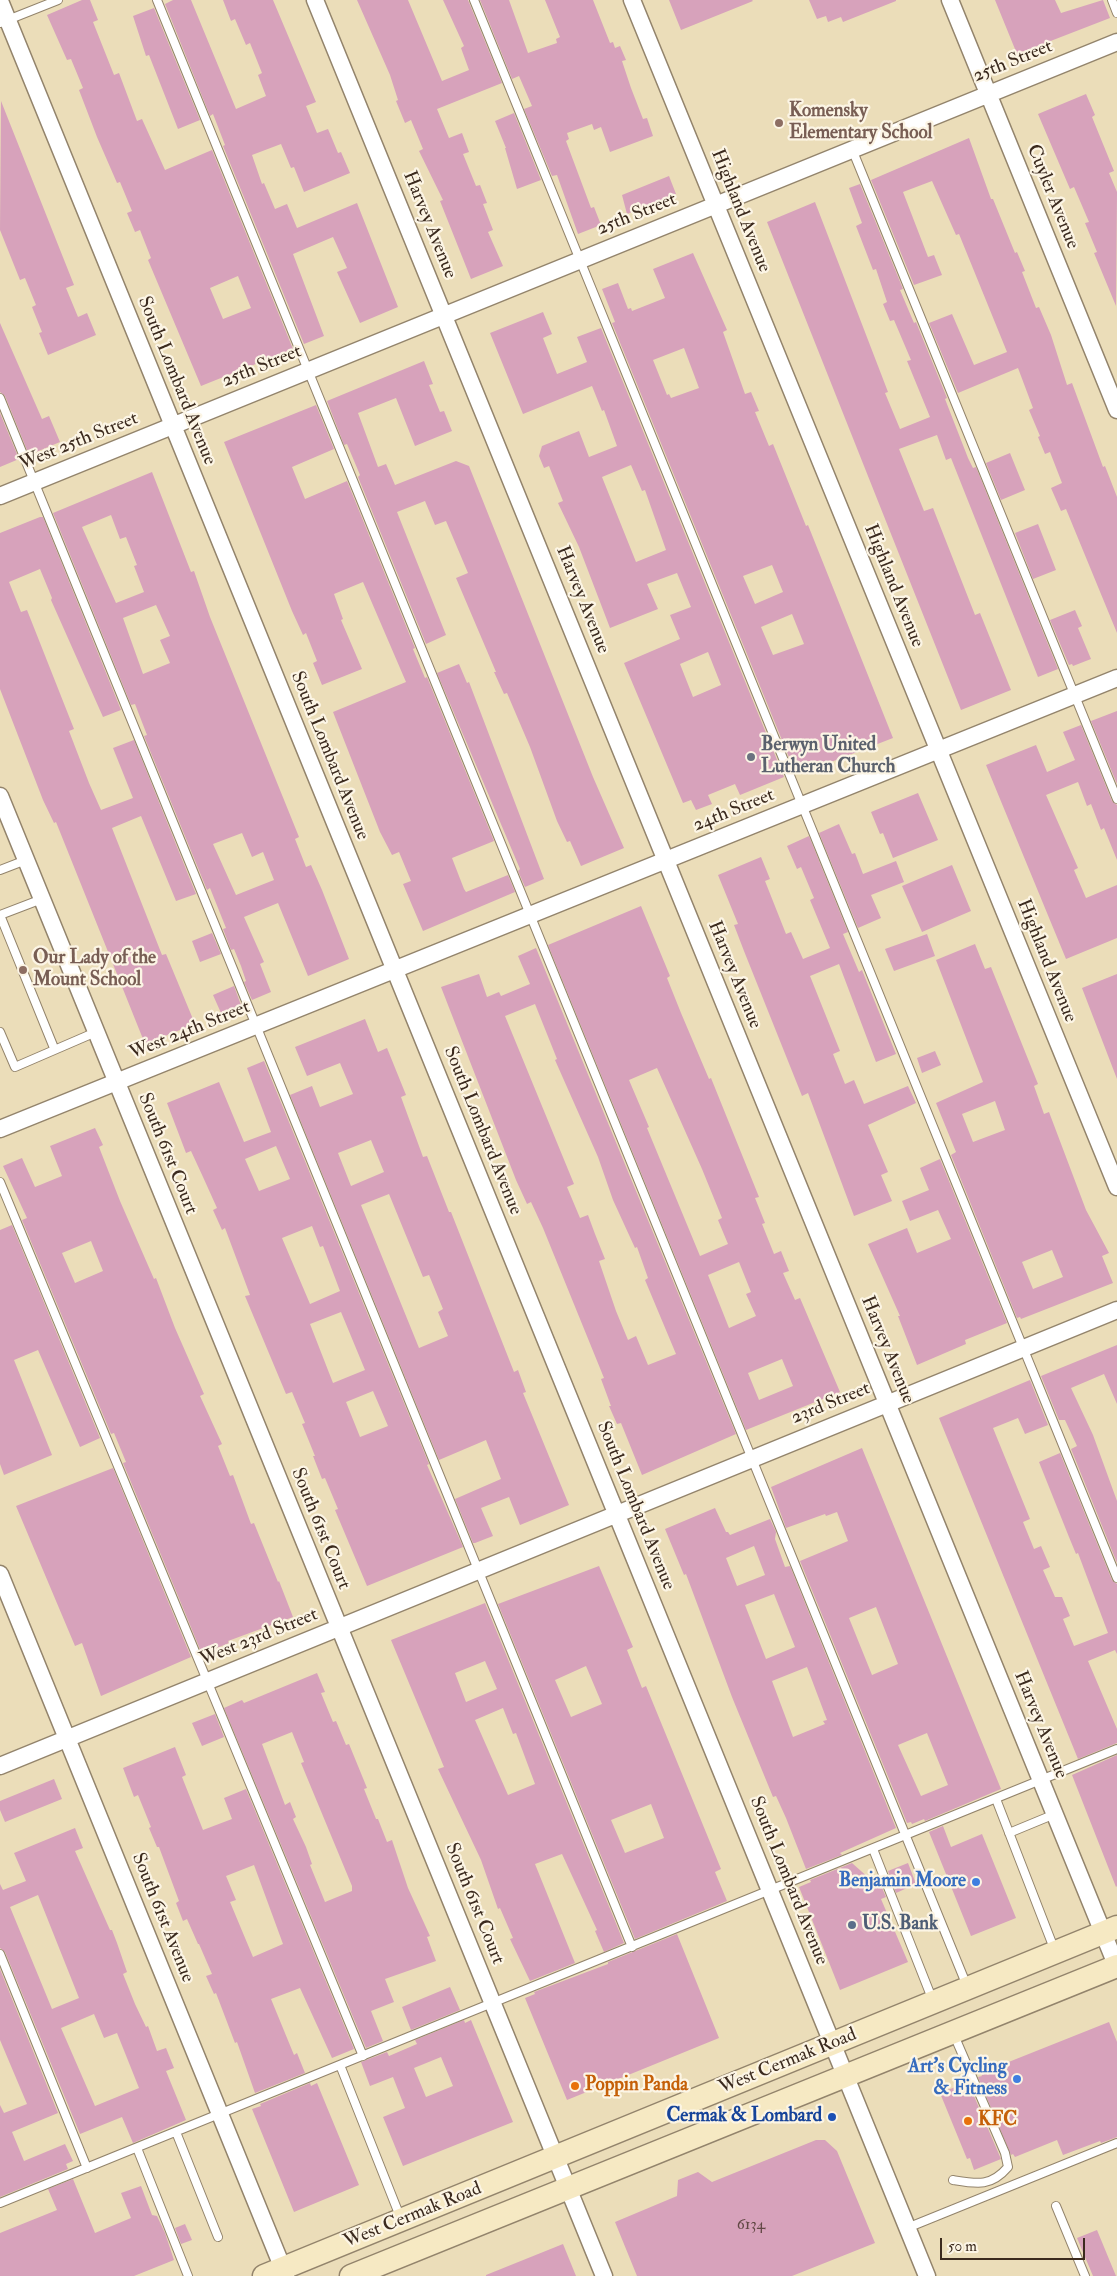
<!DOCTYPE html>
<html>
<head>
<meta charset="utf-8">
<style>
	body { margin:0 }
	#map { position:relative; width:1117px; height:2276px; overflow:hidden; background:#ebddb9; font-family:"IM FELL Double Pica",serif }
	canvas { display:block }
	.scale { position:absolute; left:940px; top:2238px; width:145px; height:22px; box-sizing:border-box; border:2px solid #3b2a1e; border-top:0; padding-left:6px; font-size:15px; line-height:18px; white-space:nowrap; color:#3b2a1e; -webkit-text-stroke:4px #fcf5e5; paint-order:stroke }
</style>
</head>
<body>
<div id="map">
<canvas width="1117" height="2276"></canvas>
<div class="scale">50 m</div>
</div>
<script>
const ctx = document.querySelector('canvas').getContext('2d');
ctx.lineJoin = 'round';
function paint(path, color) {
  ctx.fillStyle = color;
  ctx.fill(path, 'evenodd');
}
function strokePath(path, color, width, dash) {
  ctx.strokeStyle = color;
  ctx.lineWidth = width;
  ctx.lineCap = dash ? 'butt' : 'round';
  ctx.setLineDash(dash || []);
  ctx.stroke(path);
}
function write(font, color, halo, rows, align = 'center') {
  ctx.font = font + ' "IM FELL Double Pica",serif';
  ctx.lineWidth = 4.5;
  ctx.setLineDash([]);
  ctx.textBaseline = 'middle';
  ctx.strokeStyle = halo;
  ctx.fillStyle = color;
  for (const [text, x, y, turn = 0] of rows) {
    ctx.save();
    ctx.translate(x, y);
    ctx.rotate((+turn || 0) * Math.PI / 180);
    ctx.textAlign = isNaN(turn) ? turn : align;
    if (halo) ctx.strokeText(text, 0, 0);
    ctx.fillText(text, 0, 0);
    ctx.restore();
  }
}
paint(new Path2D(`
	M82 0H90L98 20 93 22 114 75 119 73 137 121 142 119 165 170 212 150 293 349 201 386 148 260 151 258 140 230 135 232 127 213 132 211 120 182 117 183 97 137 79 90 83 88 71 59 67 60 47 15ZM238 276 251 308 223 319 210 288Z
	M173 0H191L236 109 266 96 258 75 262 73 250 43 246 45 235 19 231 21 223 0H273L316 102 306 106 317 133 328 129 338 153 341 152 350 173 304 192 294 167 291 168 281 144 252 155 262 184 264 183 275 209 287 204 297 228 357 203 398 307 360 323 337 272 347 268 333 237 293 254 324 336 304 344 223 146 225 145 213 114 210 116 165 4Z
	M357 0H408L442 81 469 70 461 48 464 46 443 0H468L502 83 437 109 449 138 462 133 469 152 463 154 476 186 480 185 487 203 483 204 493 230 488 232 503 266 471 279 440 201 443 200 419 151 423 149 411 120 405 123 396 101 398 100 390 75Z
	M480 0H509L528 53 557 43 556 39 560 37 545 0H593L610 43 613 42 615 48 620 46 626 60 622 61 631 88 643 119 647 118 653 136 610 152 601 127 594 130 592 124 567 133 569 139 566 141 591 208 594 207 601 225 578 234 557 175 552 176 524 109 532 106 519 76 512 79Z
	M669 0H752L753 1 681 30Z
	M809 0H896V1L843 22 841 17 828 22 826 16 817 19Z
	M995 0H1055L1061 13 1103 0 1110 18 1017 54Z
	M154 8 200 120 178 129 149 55 146 56 133 16Z
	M1086 94 1095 115 1092 117 1114 171 1109 173 1117 192 1116 306 1094 253 1097 252 1085 223 1089 222 1074 187 1070 189 1038 114Z
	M1 101 74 285 66 288 78 317 87 313 96 335 48 355 39 333 42 332 32 307 36 305 25 278 20 280 0 230Z
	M514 113 541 180 517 189 505 148H506L495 121Z
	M969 138 991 199H993L1015 253 1017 252 1025 271 1022 272 1036 308 1039 307 1051 335 1067 385 1072 383 1103 467 1105 466 1117 497V633L1066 509 1061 511 1051 488 1062 483 1050 452 1045 454 1038 437 1040 436 1029 410 1033 408 1018 368 958 393 929 323 952 314 974 365 1007 352 959 234 956 235 932 181 903 192 928 257 934 255 942 275 914 285 871 180Z
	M669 176 676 194 627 214 622 195Z
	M860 184 903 289 900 290 914 323 916 322 947 398 945 399 968 458 973 468 976 467 1058 669 1038 677 951 458 946 460 937 435 899 449 924 511 933 508 975 615 980 613 1011 690 961 710 767 222 815 202 888 392 885 393 900 429 930 417 907 361 911 360 894 320 890 321 883 304 887 302 876 269 873 270 856 226 862 223 849 188Z
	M693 253 727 330 723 332 745 394 751 392 759 411 755 412 769 446 773 444 806 526 808 525 893 738 800 774 799 770 795 772 612 323 615 322 602 289 618 283 628 309 631 308 632 311 665 298 653 269ZM684 348 699 388 671 398 669 394 667 395 653 360ZM772 565 783 592 755 604 743 576ZM792 614 804 644 773 655 761 627Z
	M543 312 552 334 543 338 557 374 587 362 577 337 601 328 784 777 740 795 735 784 708 795 712 804 696 810 691 800 683 803 624 663 680 639 670 615 691 607 677 573 647 584 658 609 610 628 579 547 558 503 563 501 549 466 544 468 539 456 542 446 579 431 589 457 617 446 604 410 602 411 592 386 523 414 490 333ZM631 465 642 491 645 490 666 550 636 562 602 477ZM708 652 721 685 693 697 680 664Z
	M0 323 42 419 49 416 60 442 29 455 5 396 0 392Z
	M424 361 433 384 429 385 440 412 444 411 452 431 415 446 396 398 358 413 378 467 386 464 395 485 456 461 469 466 593 777 624 848 581 866 570 841 567 842 557 821 530 747 507 693 504 694 494 672H496L456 578 468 573 446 521 435 525 425 501 397 512 446 635 426 644 358 477 360 475 347 444 344 445 327 401Z
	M316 405 334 449 292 467 305 499 347 481 415 648 413 649 425 678 427 677 494 841 452 858 464 889 466 892 508 875 515 892 423 931 403 884 411 881 399 852 392 855 380 832 333 712 406 682 363 582 334 594 343 619 341 620 362 669 322 685 313 663 317 661 306 633 303 635 292 611 224 442Z
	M0 413 19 459 0 467Z
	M1010 453 1025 490 1001 500 986 463Z
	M152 472 191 572 194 571 210 617 299 837 295 839 306 867 311 865 322 890 349 959 308 976 278 903 244 917 264 962 260 964 271 992 252 1000 244 982 246 981 241 966 234 949 231 950 223 929 226 928 210 888 207 890 144 736 147 735 135 704 131 705 53 513ZM111 515 120 539 126 537 137 565 134 566 144 592 116 603 82 527ZM156 605 170 636 160 640 170 663 143 674 123 618ZM242 833 252 857 263 852 274 880 236 895 213 844Z
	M40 517H43L121 710 103 717 51 600 52 598 40 569 9 582 21 612 27 610 74 729 69 731 89 783 101 810 133 798 113 748 134 740 196 894 176 901 141 816 112 828 162 955 166 954 195 1024 145 1044 56 822 54 823 43 800 0 689V533Z
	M1038 524 1056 570 1033 579 1015 533Z
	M1075 610 1082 626 1078 628 1091 659 1073 666 1072 664 1069 665 1050 620Z
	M459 664 467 683 469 682 544 879 525 887 518 871 520 869 437 673Z
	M1117 711V784L1091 721Z
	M1081 725 1112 801 1117 805V860L1104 828 1101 830 1091 804 1087 806 1078 782 1046 795 1078 868 1074 870 1086 898 1117 885V938L1066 959 986 765 1036 745 1047 772 1075 760 1063 732Z
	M918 793 938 840 893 858 883 833 880 834 871 812Z
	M839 824 852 854 855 853 863 874 896 861 904 882 871 895 881 918 858 928 819 833Z
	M809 836 848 932 843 934 859 972 862 970 896 1054 876 1062 839 964 810 976 840 1051 833 1054 845 1084 854 1080 864 1104 908 1086 916 1103 868 1125 888 1172 881 1175 892 1201 854 1216 808 1093 802 1096 744 951 734 925 738 924 718 875 761 857 770 879 765 881 786 934 791 932 803 959 830 948 810 900 814 898 801 867 797 869 787 846Z
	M952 865 971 911 922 932 902 886Z
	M641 906 670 976 667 978 681 1013 709 1079 711 1078 759 1197 755 1198 765 1223 762 1224 774 1254 781 1251 789 1271 783 1273 795 1300 800 1298 840 1392 746 1430 548 945ZM657 1068 702 1169 722 1218 718 1220 728 1244 700 1256 647 1128 649 1127 629 1080ZM739 1262 751 1292 746 1294 756 1316 729 1328 708 1275ZM782 1359 793 1386 759 1400 748 1373Z
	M212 933 221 954 200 962 192 941Z
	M927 934 935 956 894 971 885 949Z
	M975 944 985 969 991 967 1038 1084 1034 1086 1044 1114 1049 1112 1086 1210 1109 1253 1102 1256 1113 1283 1021 1319 1020 1317 1017 1318 951 1155 956 1152 936 1103 983 1082 936 960ZM995 1101 1005 1130 973 1142 962 1114ZM1052 1250 1063 1277 1033 1289 1022 1262Z
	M536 948 736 1434 642 1475 621 1423 617 1424 609 1406H611L601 1379 604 1378 543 1228 531 1202 527 1204 516 1180 441 987 479 974 487 997 499 992 501 996 530 984 518 956ZM535 1004 557 1059 555 1060 598 1157 613 1200 635 1248 637 1247 648 1278 645 1280 676 1354 648 1365 636 1336 628 1340 616 1311 599 1261 605 1259 595 1234 588 1215 580 1218 567 1187 574 1184 505 1016Z
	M1117 974V1079L1082 988Z
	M234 986 241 1005 221 1013 213 995Z
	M365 1019 378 1052 387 1048 406 1095 401 1097 423 1157 427 1156 449 1212H451L514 1372 518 1370 526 1392 523 1393 569 1505 520 1525 509 1497 481 1508 493 1536 475 1543H473L455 1499 501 1479 486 1440 439 1460 290 1095 312 1086 320 1107 353 1094 340 1063 307 1076 295 1047ZM371 1140 384 1172 351 1186 338 1153ZM389 1194 423 1277 429 1275 443 1309 438 1312 448 1336 419 1348 361 1205Z
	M935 1051 941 1065 922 1073 917 1058Z
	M264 1061 429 1464 427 1465 463 1547 367 1586 335 1510 338 1509 325 1478 322 1479 313 1456H315L302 1424 305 1423 292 1392 286 1394 245 1296 250 1295 225 1228 222 1230 213 1210 217 1208 203 1177 191 1151 186 1153 167 1103 219 1082 244 1142 271 1132 247 1068ZM276 1146 290 1179 259 1191 245 1159ZM312 1226 320 1247 323 1246 340 1291 310 1304 282 1238ZM341 1312 365 1370 333 1383 310 1324ZM373 1391 388 1426 360 1437 346 1402Z
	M95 1128 103 1145 99 1147 120 1201 154 1279 156 1278 175 1328 204 1394 200 1396 222 1444 218 1446 230 1476 233 1475 251 1524 254 1523 278 1582 279 1581 293 1617 228 1641 229 1643 202 1654 123 1463 126 1462 114 1433 111 1434 22 1220 27 1218 3 1166 22 1158 35 1187 62 1176 50 1146ZM91 1241 103 1271 75 1283 62 1253Z
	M940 1159 1007 1323 965 1340 966 1344 917 1365 898 1316H900L868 1244 907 1228 917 1253 951 1239 938 1210 910 1221 902 1201 929 1190 920 1168Z
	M12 1225 100 1438 80 1447 38 1350 14 1360 52 1455 4 1475 0 1464V1230Z
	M1117 1345V1404L1104 1374 1071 1388 1093 1435 1117 1501V1563L1071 1449 1077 1446 1065 1420H1059L1041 1376Z
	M1030 1380 1048 1425 1025 1434 1018 1418 993 1428 1030 1519 1023 1522 1034 1549 1041 1546 1050 1567 1043 1570 1055 1597H1062L1070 1616 1063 1619 1074 1646 1108 1633 1078 1553 1076 1554 1069 1537 1039 1462 1060 1453 1112 1580 1117 1584V1654L1115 1650 1088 1661 1117 1729V1743L1078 1759 939 1418Z
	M862 1448 1001 1789 925 1821 924 1819 912 1824 911 1822 907 1823 800 1561 848 1541 837 1512 826 1516 825 1514 786 1528 771 1487ZM876 1607 898 1664 872 1675 849 1618ZM927 1733 948 1785 921 1796 898 1745Z
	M113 1468 191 1657 101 1696 82 1643 75 1646 16 1506Z
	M715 1508 726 1532H728L730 1535 770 1519 776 1532 775 1539 785 1567 790 1566 896 1828 840 1853 842 1855 806 1869 786 1818 776 1796 773 1797 732 1697 686 1574 684 1575 665 1529ZM754 1546 765 1575 737 1586 726 1558ZM774 1594 795 1647 766 1659 745 1605ZM807 1667 827 1720 823 1721 825 1724 793 1737 772 1681Z
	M599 1566 633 1647 627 1650 642 1688 646 1686 721 1869 715 1872 727 1901 635 1939 498 1604ZM586 1666 602 1704 571 1717 555 1680ZM651 1804 664 1838 625 1853 611 1820Z
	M485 1603 624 1943 604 1952 595 1931 597 1930 562 1854 535 1864 575 1963 530 1981 510 1939 513 1938 500 1908 498 1909 481 1860 438 1769 444 1767 391 1640ZM485 1661 497 1689 466 1702 455 1673ZM503 1708 513 1734 516 1733 535 1784 508 1795 475 1720Z
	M317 1673 325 1692 321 1693 333 1722 336 1721 346 1745 349 1744 367 1788 364 1789 376 1819H378L387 1842 392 1840 408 1888 430 1936 427 1937 436 1961 385 1979 394 2002 371 2011 383 2041 366 2048 224 1708 242 1700 244 1703ZM292 1732 304 1762 301 1763 352 1886V1891L325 1902 310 1865 312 1864 306 1847 293 1819 296 1817 290 1802 285 1805 262 1744Z
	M215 1714 224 1737 202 1746 192 1723Z
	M175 1747 186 1775 182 1777 203 1830 232 1819 224 1798 246 1789 354 2049 332 2058 300 1988 271 1999 294 2055 297 2053 305 2073 255 2093 237 2042 235 2043 216 1993 214 1994 206 1976 212 1974 199 1944H198L187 1919 183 1921 176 1903 179 1901 159 1847H157L149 1828 151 1827 138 1795 134 1797 123 1768ZM254 1865 283 1944 253 1957 230 1902 236 1900 226 1876Z
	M1117 1755V1886L1116 1887 1072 1775Z
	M54 1779 62 1799 5 1822 0 1810V1801Z
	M943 1826 951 1847 982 1834 1016 1918 971 1936 929 1832Z
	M75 1828 83 1848 75 1851 110 1930H112L117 1943 127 1972 123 1974 135 2004 146 2027 148 2026 157 2051 166 2048 174 2068 166 2071 186 2120 133 2143 122 2117 80 2134 5 1952 0 1948V1884L3 1890 26 1881 14 1853ZM38 1895 79 1998 52 2009 10 1907ZM94 2014 104 2038 117 2033 139 2088 95 2106 61 2028Z
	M852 1863 870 1879 877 1876 886 1897 881 1899 908 1962 840 1990 799 1887 811 1882 810 1880Z
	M908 1863 916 1884 896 1893 888 1871Z
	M677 1934 719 2038 567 2100 525 1998 535 1994 534 1992 608 1964V1962Z
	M0 1969 58 2113 12 2132 24 2161 65 2144 73 2161 66 2164 68 2169 0 2197V2105L4 2113 27 2104 0 2040Z
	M450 1987 460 2010 411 2030 402 2007Z
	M464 2020 465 2023 471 2020 513 2122 403 2166 383 2117 405 2108 393 2077 370 2086 361 2062 387 2052 389 2056 417 2044 415 2040ZM441 2057 453 2086 426 2097 414 2068Z
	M1109 2022 1117 2042V2137L1101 2143 1100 2141 1063 2155 1057 2140 1015 2157 1013 2154 1011 2155 978 2077 982 2076 981 2073Z
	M968 2082 1001 2159 974 2170 970 2158 967 2159 940 2093Z
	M310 2083 311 2086 317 2083 359 2185 294 2212 252 2109 261 2106 260 2104Z
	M816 2140H825L837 2151 875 2243 792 2276H637L615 2222 677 2196 678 2180 698 2172 712 2182Z
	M73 2179 95 2233 131 2218 121 2193 141 2186 152 2215 157 2216 165 2233 174 2260 134 2276H0V2233L57 2210 48 2189Z
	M185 2224 192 2240 181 2244 175 2228Z
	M1097 2230 1104 2247 1116 2276H1093L1077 2238Z
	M563 2244 576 2276H486V2275Z`), '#d7a2bb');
const lane = new Path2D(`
	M157 0 967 1986
	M474 0 1117 1578
	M1112 0 1117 13
	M0 23 58 0
	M852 149 1117 799
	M0 398 632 1947
	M0 870 26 860
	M0 915 54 1048
	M0 915 42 899
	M0 1032 15 1067 96 1032
	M0 1182 363 2056
	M996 1799 1055 1951
	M1009 1833 1055 1814
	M873 1849 933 2001
	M0 1954 87 2168
	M340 2065 401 2219
	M176 2132 218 2237
	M137 2148 188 2276
	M953 2180C977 2184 991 2187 1008 2167L1005 2153 954 2035
	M0 2203 1117 1749
	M1056 2206 1085 2276
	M907 2228 1117 2143`);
const street = new Path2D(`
	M315 0 1117 1967
	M632 0 1117 1187
	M950 0 1117 410
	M0 1 927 2276
	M0 496 1117 42
	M0 796 604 2276
	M0 1129 1117 678
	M0 1574 286 2276
	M0 1766 1117 1310`);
const secondary = new Path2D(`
	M264 2276 1117 1927
	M351 2276 1117 1966`);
strokePath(lane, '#93846c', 10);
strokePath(street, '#93846c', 19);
strokePath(secondary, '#93846c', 25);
strokePath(lane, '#fff', 8);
strokePath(street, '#fff', 16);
strokePath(secondary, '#f6e9c3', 22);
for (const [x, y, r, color] of [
	[779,123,5,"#8d6e63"],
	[751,757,5,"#6b7280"],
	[23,970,5,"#8d6e63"],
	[976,1882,5,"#3f7fe0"],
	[852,1925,5,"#5c6f8a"],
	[1017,2079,5,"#3f7fe0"],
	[575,2086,5,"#e8710a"],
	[832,2117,5,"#1a4fb4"],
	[968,2121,5,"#e8710a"]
]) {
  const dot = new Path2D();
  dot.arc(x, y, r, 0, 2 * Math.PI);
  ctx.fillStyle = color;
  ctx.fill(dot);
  strokePath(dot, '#fcf5e5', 2);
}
write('16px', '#624845', null, [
	["6134",751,2226]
]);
write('19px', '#3b2a1e', '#fcf5e5', [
	["25th Street",1013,62,-22],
	["Cuyler Avenue",1052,197,68],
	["Highland Avenue",740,211,68],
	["25th Street",637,215,-22],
	["Harvey Avenue",429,225,68],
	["25th Street",262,367,-22],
	["South Lombard Avenue",176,381,68],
	["West 25th Street",79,442,-22],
	["Highland Avenue",893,586,68],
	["Harvey Avenue",582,600,68],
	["South Lombard Avenue",329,756,68],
	["24th Street",734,811,-22],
	["Highland Avenue",1046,961,68],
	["Harvey Avenue",734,975,68],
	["West 24th Street",190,1031,-22],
	["South Lombard Avenue",482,1131,68],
	["South 61st Court",167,1154,68],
	["Harvey Avenue",887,1350,68],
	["23rd Street",831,1404,-22],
	["South Lombard Avenue",635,1506,68],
	["South 61st Court",320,1529,68],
	["West 23rd Street",259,1638,-22],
	["Harvey Avenue",1040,1725,68],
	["South Lombard Avenue",788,1881,68],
	["South 61st Court",474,1904,68],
	["South 61st Avenue",162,1918,68],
	["West Cermak Road",788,2062,-22],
	["West Cermak Road",413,2216,-22]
]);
write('bold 19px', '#785e54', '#fcf5e5', [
	["Komensky",789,112],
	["Elementary School",789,134],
	["Our Lady of the",33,959],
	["Mount School",33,981]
], 'left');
write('bold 19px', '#5b616d', '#fcf5e5', [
	["Berwyn United",761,746],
	["Lutheran Church",761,768]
], 'left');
write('bold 19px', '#366cbe', '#fcf5e5', [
	["Benjamin Moore",966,1882],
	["Art's Cycling",1007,2068],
	["& Fitness",1007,2090]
], 'right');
write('bold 19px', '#4e5e75', '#fcf5e5', [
	["U.S. Bank",862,1925]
], 'left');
write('bold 19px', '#c56008', '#fcf5e5', [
	["Poppin Panda",585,2086],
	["KFC",978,2121]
], 'left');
write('bold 19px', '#164399', '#fcf5e5', [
	["Cermak & Lombard",822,2117]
], 'right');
</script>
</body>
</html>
